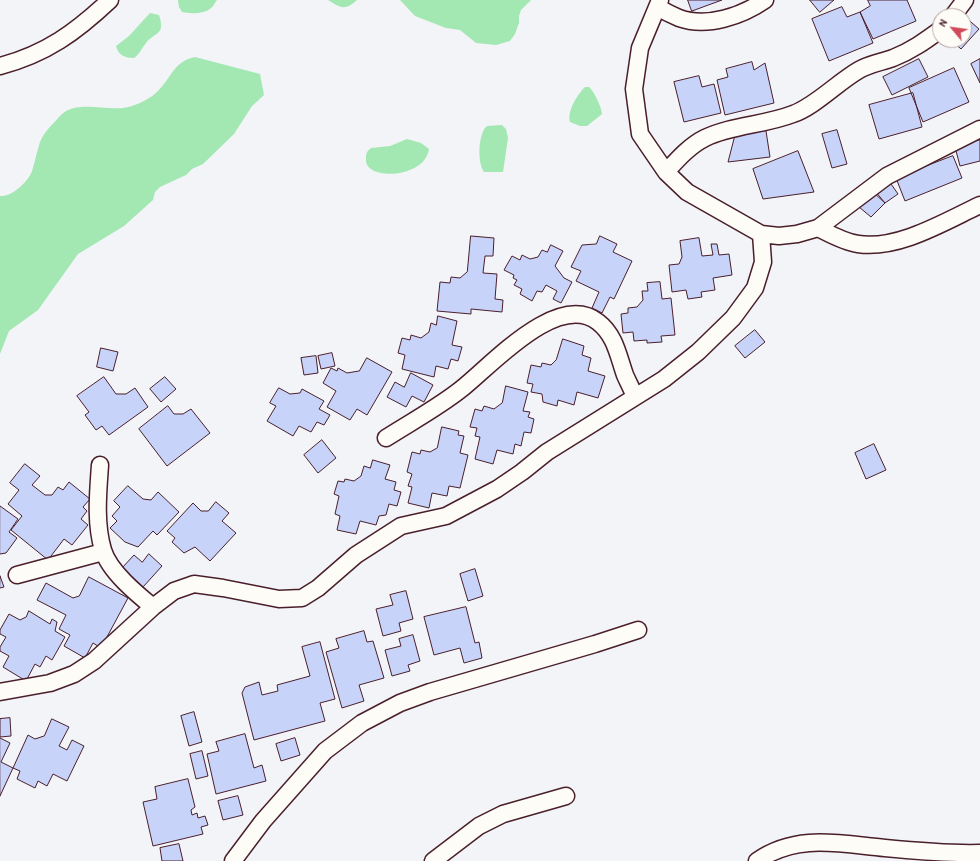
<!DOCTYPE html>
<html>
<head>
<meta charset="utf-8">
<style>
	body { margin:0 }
	#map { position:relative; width:980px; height:861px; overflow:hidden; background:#f2f4f8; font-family:"Patrick Hand",sans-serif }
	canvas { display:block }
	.north { position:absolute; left:932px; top:8px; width:40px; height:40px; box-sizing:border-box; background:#fdfcf7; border:1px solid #b5a4a5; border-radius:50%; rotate:299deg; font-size:11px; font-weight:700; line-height:16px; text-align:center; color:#4a1f2b }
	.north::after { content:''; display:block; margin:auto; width:14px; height:18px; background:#d1495b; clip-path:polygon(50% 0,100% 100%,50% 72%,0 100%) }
</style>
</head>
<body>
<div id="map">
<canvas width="980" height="861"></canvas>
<div class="north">N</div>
</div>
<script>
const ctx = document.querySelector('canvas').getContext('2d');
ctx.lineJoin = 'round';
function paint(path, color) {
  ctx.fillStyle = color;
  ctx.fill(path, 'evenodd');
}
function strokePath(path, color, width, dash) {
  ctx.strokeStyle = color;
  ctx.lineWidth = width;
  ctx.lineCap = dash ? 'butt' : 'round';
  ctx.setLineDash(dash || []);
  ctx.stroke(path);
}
paint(new Path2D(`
	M178 0H217C215 2 214 6 211 8 205 14 190 14 182 12L179 7Z
	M328 0H357C345 11 341 8 328 0Z
	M400 0H531L521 10 519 16V23L515 34 510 41 496 45 476 43 460 30 446 28 415 16Z
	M150 13 159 15C166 36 154 32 146 43 141 49 140 54 134 58 125 58 118 55 116 46L129 36Z
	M195 57 260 74 264 95 252 106 234 134 203 164 192 169 186 175 160 187 155 192 153 200 124 226 78 254 38 310 9 331 0 354V196C12 197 28 182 32 171 35 162 37 151 40 142 44 132 52 125 59 117 76 97 110 114 132 106 141 103 151 98 158 91 172 77 173 62 195 57Z
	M585 87H589C594 91 602 108 602 114L587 126H580L570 122C567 111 577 95 585 87Z
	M502 125 506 129 508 138 503 172H484C477 163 478 133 487 126Z
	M407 139 421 143 429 149C425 179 364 181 366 159 366 154 366 152 371 148L390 146Z`), '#a3e7b3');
const building = new Path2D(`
	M688 0H722L692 11Z
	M810 0H834L820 12Z
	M868 0H907L916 21 873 39 860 12 870 6Z
	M842 7 847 17 860 12 873 43 829 61 812 19Z
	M964 16 979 29 961 49 951 40H964Z
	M919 59 928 77 892 95 883 77Z
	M980 59V83L971 64Z
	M752 62 754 70 765 63 774 103 725 115 717 80 728 77 726 69Z
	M954 68 969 102 923 122 909 88Z
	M699 76 702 87 714 84 721 113 684 122 674 82Z
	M913 93 922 127 879 139 869 105Z
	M837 130 847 164 832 168 822 134Z
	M766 131 770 157 728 162 735 135Z
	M980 140V161L960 166 955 147Z
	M798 151 814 192 763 199 753 169Z
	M953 156 962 178 905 201 896 178Z
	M889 181 898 194 885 203 875 191Z
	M873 192 885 203 871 217 859 207Z
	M471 236 494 238 493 256H485L483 273 497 274 495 299 503 300 502 312 471 309V314L437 311 440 282 450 283 451 277 460 278 467 272Z
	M600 236 617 244 613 252 632 261 614 299 610 297 602 313 592 308 599 292 576 281 581 271 571 267 582 245 596 244Z
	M699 238 702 256 713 255 711 244H717L719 255 729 254 732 275 713 278 715 290 701 292 702 297 688 299 686 290 672 292 669 265 679 264 682 257 680 241Z
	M551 245 563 251 555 266 564 278 572 282 561 303 553 299 557 291 546 285 542 292 537 291 532 301 520 294 522 289 514 285 517 280 513 278 514 275 504 270 512 256 520 260 522 255 530 259 538 257 542 250 547 252Z
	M660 282 662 299 671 298 675 335 661 336 662 342 647 343V340L634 341 633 332 623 333 621 314 628 313V308L637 307 643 300 642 291H648L647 283Z
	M438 316 457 321 452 345 462 347 458 361 451 359 448 369 436 366 434 377 402 369 405 355 398 353 402 338 410 340 411 335 421 338 429 332 431 323 436 325Z
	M755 330 765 342 745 358 735 346Z
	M563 339 584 346 582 355 591 358 588 371 605 376 598 398 577 392 574 405 558 400 557 406 543 402 542 394 531 392 533 384 527 383 531 365 541 367 542 363 551 365 556 360Z
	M101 348 118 352 113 371 97 367Z
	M332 353 335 366 321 369 318 356Z
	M316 356 318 373 304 375 301 358Z
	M367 358 392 372 367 415 357 409 350 420 327 407 336 391 323 383 331 368 337 371 338 368 347 373 359 371Z
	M411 373 433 385 424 402 412 396 406 407 387 397 395 382 404 387Z
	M104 377 116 394H126L135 388 148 407 109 435 102 426 96 430 85 415 89 412 77 396Z
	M165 377 176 389 161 402 150 389Z
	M506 386 528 392 523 411 530 412 528 417 534 419 531 433 524 432 521 446 515 444 513 454 497 450 493 464 475 459 480 437 475 436 477 428 470 427 475 409 482 411 484 406 494 409 502 403Z
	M279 388 290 394 300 393 302 389 324 401 319 409 330 415 324 425 317 422 311 432 299 426 293 436 267 421 276 406 270 403Z
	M168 406 174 414H183L191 409 210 433 167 466 139 429Z
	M442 427 459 431 458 435 464 436 460 453 468 455 460 488 449 486 447 496 432 493 429 508 408 503 412 487 408 486 412 474 407 472 412 452 420 454 421 450 430 452 437 448Z
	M322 440 336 458 318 473 304 455Z
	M874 444 886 470 866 479 855 453Z
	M373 460 390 465 385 479 396 482 394 490 401 492 397 506 389 504 386 515 379 516 376 525 360 521 356 534 337 530 340 516 335 514 339 496 334 494 338 481 344 482 345 479 354 481 361 476 364 466 370 468Z
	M25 464 40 476 32 485 45 495H52L58 487 63 490 69 482 90 499 83 507 87 511 81 519 88 525 72 545 64 539 48 560 11 530 22 516 8 504 19 490 10 483Z
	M128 486 143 499 151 500 158 492 179 512 157 535 153 531 138 547 125 542 110 528 117 521 112 516 120 507 114 501Z
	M216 502 229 513 222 521 236 533 210 561 195 547 184 553 172 542 175 538 167 531 193 503 201 511H208Z
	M0 506 18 519 9 532 17 538 6 553 0 554Z
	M149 554 162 566 143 587 122 568 134 555 142 562Z
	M475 569 483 596 468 601 460 574Z
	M0 576 4 587 0 588Z
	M89 577 128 598 101 648 93 643 85 658 64 646 70 635 59 629 66 615 37 600 46 583 73 598 79 596Z
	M406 591 413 619 399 623 401 631 383 636 376 609 393 605 390 595Z
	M466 607 475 643 479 642 482 658 464 663 460 648 434 655 424 617Z
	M29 611 50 624 52 619 57 622 55 631 65 637 52 660 46 656 40 667 35 664 26 681 3 667 9 656 0 651V647L6 637 0 634V630L9 614 20 620 26 617Z
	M364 631 367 642 373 641 384 678 359 685 364 701 342 708 326 652 339 648 336 639Z
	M413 635 420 661 408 665 410 671 392 676 385 650 401 646 399 639Z
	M320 642 335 699 320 703 325 721 254 740 242 693 245 687 259 682 262 695 278 691 277 685 310 676 302 647Z
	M194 712 202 742 189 746 181 716Z
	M10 718 11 736 0 737V719Z
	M52 719 69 727 59 746 67 750 72 740 84 746 67 781 53 774 47 786 38 781 35 788 17 779 20 771 13 768 28 735 35 739 44 736Z
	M245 734 254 768 262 765 266 781 216 794 207 754 219 751 216 742Z
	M0 738 10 743 1 762 13 768 0 796Z
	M295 738 300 755 281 761 276 744Z
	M202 751 208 776 196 779 190 754Z
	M188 779 195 807 191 810 192 815 197 813 198 818 205 816 208 825 201 827 203 834 153 846 143 802 157 799 155 787Z
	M238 796 243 815 223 820 218 801Z
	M179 844 183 861H162L160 848Z`);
paint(building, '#c8d3fa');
strokePath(building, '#4a1f2b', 1);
const street = new Path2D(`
	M660 0 640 48 634 89 640 134 666 172 687 192 761 234 779 236 797 234 818 228 887 176 980 129
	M657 7C664 11 672 15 679 18 707 28 742 16 765 0
	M953 16 965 0
	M0 66C46 54 76 32 110 0
	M666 172C677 160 689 146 705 138 732 125 765 125 793 114 814 107 838 82 859 70 869 64 882 62 893 58 911 51 925 41 940 30
	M818 228C830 234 844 242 858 244 898 250 944 222 980 205
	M386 438C411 422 437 408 460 390 489 368 557 290 598 322 615 335 618 355 625 375 628 382 632 389 635 397
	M100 465C98 493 95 523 103 550 109 571 137 594 153 607
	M17 575 103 552
	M0 692 50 683 74 674 94 661 153 607 174 591 194 584 223 588 279 599 302 598 318 588 356 555 401 526 446 516 497 489 522 472 547 452 664 379 698 352 733 318 755 288 763 262 761 234
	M233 861 263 821 325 751 362 723 400 703 430 692 595 644 638 630
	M433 861 479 826 503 814 566 796
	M757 861C797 833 840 844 885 848 916 851 948 854 980 853`);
strokePath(street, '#4a1f2b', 19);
strokePath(street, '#fdfcf7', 16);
</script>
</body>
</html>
